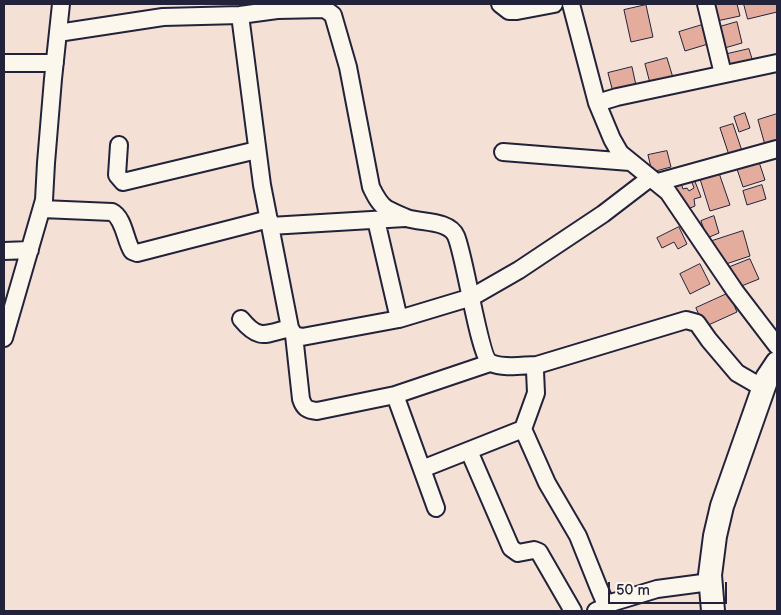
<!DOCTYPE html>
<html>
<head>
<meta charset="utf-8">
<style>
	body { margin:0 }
	#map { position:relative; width:781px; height:615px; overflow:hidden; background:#f4e0d4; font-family:"Balsamiq Sans",sans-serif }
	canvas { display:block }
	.frame { position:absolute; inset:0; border:5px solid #22223b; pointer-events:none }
	.scale { position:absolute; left:608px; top:582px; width:119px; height:22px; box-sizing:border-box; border:2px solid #22223b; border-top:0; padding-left:6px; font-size:15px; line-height:18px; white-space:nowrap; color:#22223b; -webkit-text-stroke:4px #fbf7ec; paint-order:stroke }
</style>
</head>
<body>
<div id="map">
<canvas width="781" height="615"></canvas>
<div class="frame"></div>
<div class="scale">50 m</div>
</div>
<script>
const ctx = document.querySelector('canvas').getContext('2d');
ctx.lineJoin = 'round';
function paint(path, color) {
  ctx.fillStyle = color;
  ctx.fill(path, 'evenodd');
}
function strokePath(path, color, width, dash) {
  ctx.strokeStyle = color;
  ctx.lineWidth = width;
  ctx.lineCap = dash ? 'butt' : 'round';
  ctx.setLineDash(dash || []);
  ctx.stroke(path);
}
const building = new Path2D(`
	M718 4H737L740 16 712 22 708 6Z
	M744 4H777V12L748 19Z
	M646 5 653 37 631 42 624 10Z
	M737 22 742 43 721 49 716 28Z
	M702 25 708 44 685 51 679 32Z
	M749 49 753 62 726 69 723 55Z
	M667 58 674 81 651 87 645 64Z
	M632 67 637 90 614 96 608 73Z
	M745 113 750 128 739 132 734 117Z
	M777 114V142L765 145 758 120Z
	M733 124 743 154 730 158 720 128Z
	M667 151 671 167 652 172 648 155Z
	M759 162 765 180 743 187 737 169Z
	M719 173 730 205 710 211 700 179Z
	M694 179 701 197 694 199 695 206 688 209 678 200 673 186 681 183 683 189 687 188 689 191 694 188 691 180Z
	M762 185 766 199 747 205 743 191Z
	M714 216 719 233 707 238 701 221Z
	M679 227 687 244 678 249 674 242 662 248 657 238Z
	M743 231 750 256 726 264 709 242Z
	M750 259 759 279 739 287 730 267Z
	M700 264 710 284 690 294 680 274Z
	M729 293 737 312 704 327 696 308Z`);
paint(building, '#e4ac9d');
strokePath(building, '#22223b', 1);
const minor = new Path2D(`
	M500 4 509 11H517L554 4
	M571 4 597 103 612 139 620 153 668 192 735 291 777 346
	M706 4 723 74
	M240 15 262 185 290 328 294 335 302 337 399 319 472 297 519 270 603 214 650 178
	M58 33 163 17 240 15 277 10 325 9 333 15 348 67 371 187C375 195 379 204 387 209 393 212 401 216 407 218 421 223 449 220 456 236 465 256 479 357 491 363 504 369 524 365 537 365
	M4 63H55
	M597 103 617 97 777 63
	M119 145 117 175 123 182 257 150
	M503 152 630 162
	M658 182 777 149
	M42 209 112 212C124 218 125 240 132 251L137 253 269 219
	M376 220 399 319
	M270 226 405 218
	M4 251 30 250
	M241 319C259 341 265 334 290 328
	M294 335 301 399C304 408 307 410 317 411L395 395 490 363
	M4 338 44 200 46 163 53 79 61 4
	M395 395 436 508
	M469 451 511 548 518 553 534 550 539 552 573 611
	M422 469 523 429
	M604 605 657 589 710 582
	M596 611 601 609 604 605V600L598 586 578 536 547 483 523 429 536 393 535 371 537 365 686 320 697 323 709 340 737 373 763 388`);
const secondary = new Path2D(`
	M713 611 710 575 715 536 722 506 767 378 777 363`);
strokePath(minor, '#22223b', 20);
strokePath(secondary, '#22223b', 26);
strokePath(minor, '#fbf7ec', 16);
strokePath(secondary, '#fbf7ec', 22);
</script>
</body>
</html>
